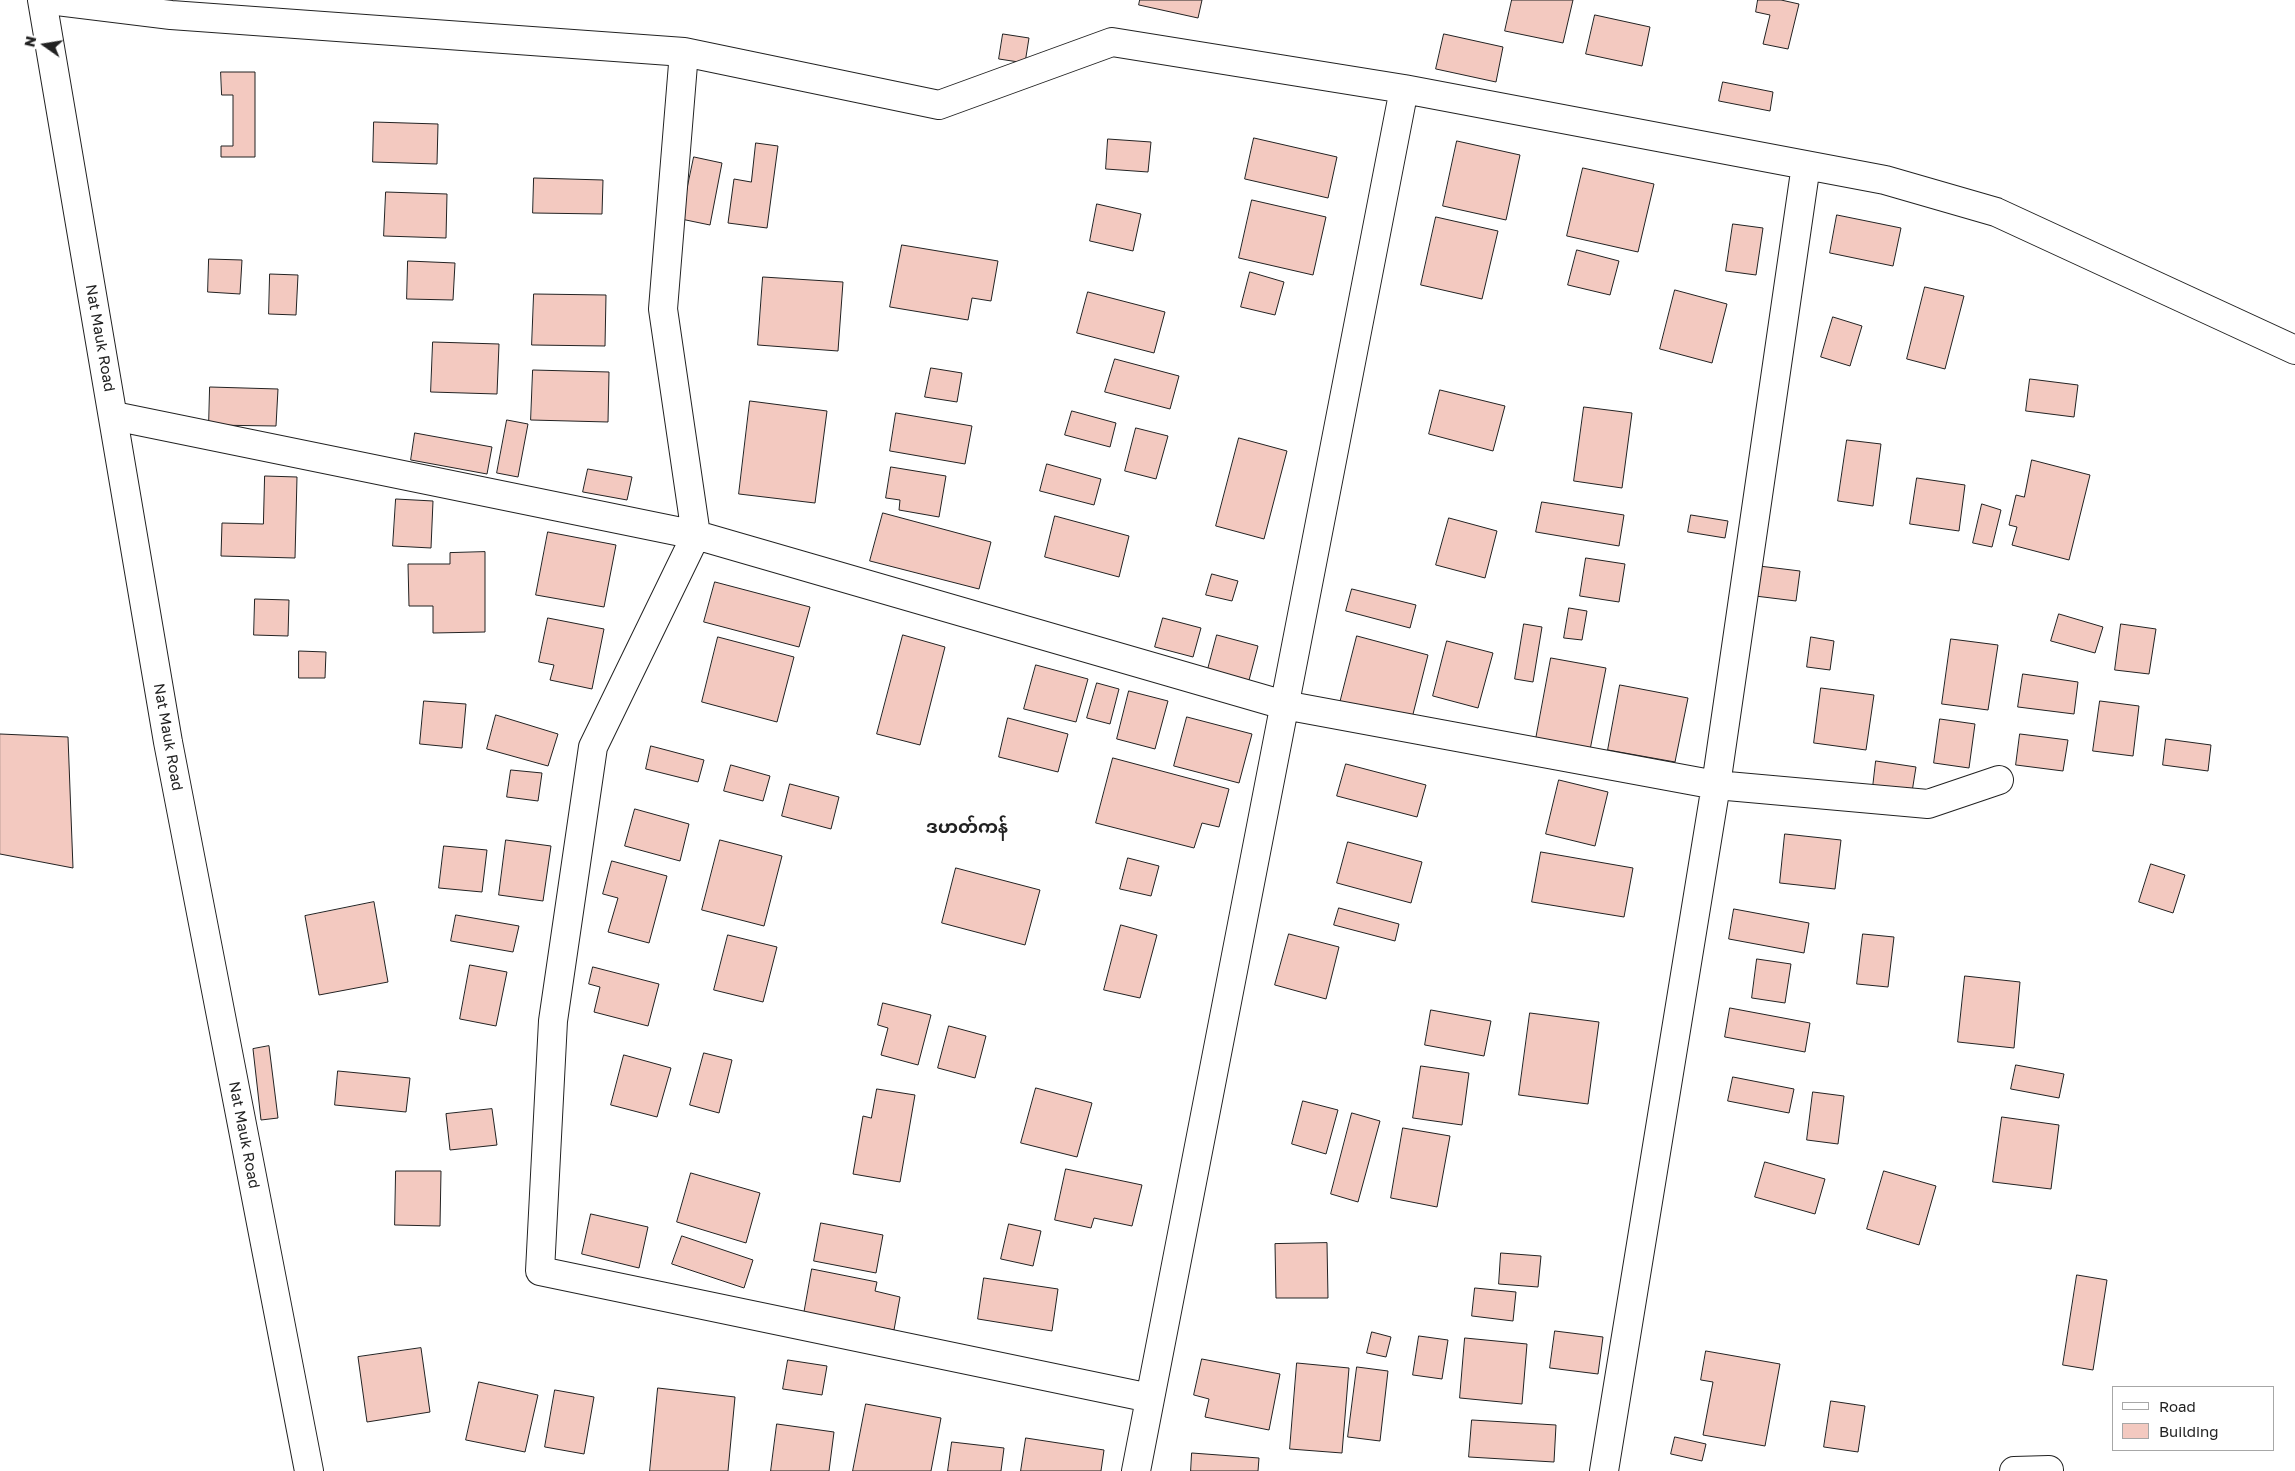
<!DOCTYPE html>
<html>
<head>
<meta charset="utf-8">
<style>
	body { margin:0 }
	#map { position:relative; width:2295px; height:1471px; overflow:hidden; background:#fff; font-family:"Golos Text",sans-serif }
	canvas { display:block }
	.legend { position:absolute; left:2112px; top:1386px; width:162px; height:65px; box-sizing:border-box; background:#fff; border:1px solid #a7a7a7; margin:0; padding:6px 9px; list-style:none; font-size:15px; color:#222 }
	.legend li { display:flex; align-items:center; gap:10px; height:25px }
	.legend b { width:25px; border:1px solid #a7a7a7 }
	.north { position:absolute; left:20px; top:20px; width:50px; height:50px; -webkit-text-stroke:4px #fff; paint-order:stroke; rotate:283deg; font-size:14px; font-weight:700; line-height:20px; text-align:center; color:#222 }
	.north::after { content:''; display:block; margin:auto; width:18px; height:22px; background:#222; clip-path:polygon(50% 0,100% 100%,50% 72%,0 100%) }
</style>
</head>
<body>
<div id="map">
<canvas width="2295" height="1471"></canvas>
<ul class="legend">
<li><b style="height:6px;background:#fff"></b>Road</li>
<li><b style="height:14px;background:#f3c9c0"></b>Building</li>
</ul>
<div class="north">N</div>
</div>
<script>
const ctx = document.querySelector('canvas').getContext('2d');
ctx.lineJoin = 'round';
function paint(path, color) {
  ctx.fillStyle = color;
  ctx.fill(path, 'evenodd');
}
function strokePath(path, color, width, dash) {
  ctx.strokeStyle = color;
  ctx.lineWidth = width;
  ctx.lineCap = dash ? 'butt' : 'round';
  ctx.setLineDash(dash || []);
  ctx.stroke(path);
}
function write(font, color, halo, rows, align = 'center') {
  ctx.font = font + ' "Golos Text","Noto Sans Myanmar",sans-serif';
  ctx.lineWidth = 4;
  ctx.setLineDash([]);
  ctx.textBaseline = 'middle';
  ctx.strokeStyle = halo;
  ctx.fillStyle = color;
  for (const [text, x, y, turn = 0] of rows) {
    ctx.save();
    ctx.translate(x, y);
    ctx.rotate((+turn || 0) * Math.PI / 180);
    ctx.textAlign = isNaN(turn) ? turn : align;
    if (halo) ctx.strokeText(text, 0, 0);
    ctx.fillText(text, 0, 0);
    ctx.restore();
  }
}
const building = new Path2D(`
	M1140 0H1202L1198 18 1139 5Z
	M1512 0H1573L1563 43 1505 31Z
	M1758 0H1781L1799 4 1788 49 1763 44 1770 15 1756 12Z
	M1595 15 1650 27 1642 66 1586 54Z
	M1003 34 1029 38 1025 63 999 59Z
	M1444 34 1503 47 1496 82 1436 69Z
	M221 72H255V157H221V146H233V95H222Z
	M1723 82 1773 92 1770 111 1719 101Z
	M374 122 438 124 437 164 373 162Z
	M1254 138 1337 157 1328 198 1245 179Z
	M1108 139 1151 142 1148 172 1106 169Z
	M1457 141 1520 155 1506 220 1443 206Z
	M756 143 778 146 767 228 728 223 734 179 751 182Z
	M694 157 722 163 710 225 681 219Z
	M1583 168 1654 184 1638 252 1567 236Z
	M534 178 603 180 602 214 533 213Z
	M386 192 447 194 446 238 384 236Z
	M1252 200 1326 217 1313 275 1239 258Z
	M1097 204 1141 214 1133 251 1090 241Z
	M1837 215 1901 228 1893 266 1830 253Z
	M1436 217 1498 231 1482 299 1421 285Z
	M1733 224 1763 228 1756 275 1726 271Z
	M902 245 998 261 991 301 972 298 968 320 890 307Z
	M1577 250 1619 261 1610 295 1568 285Z
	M209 259 242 260 240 294 208 292Z
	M408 261 455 263 453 300 407 299Z
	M1250 272 1284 282 1275 315 1241 307Z
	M270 274 298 275 296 315 269 314Z
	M763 277 843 282 838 351 758 345Z
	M1925 287 1964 296 1945 369 1907 359Z
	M1675 290 1727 304 1712 363 1660 349Z
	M1088 292 1165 312 1154 353 1077 333Z
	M534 294 606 295 605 346 532 345Z
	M1833 317 1862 326 1850 366 1821 357Z
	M433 342 499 344 497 394 431 392Z
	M1115 359 1179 376 1170 409 1105 392Z
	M931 368 962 373 957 402 925 397Z
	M533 370 609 372 608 422 531 420Z
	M2030 379 2078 385 2074 417 2026 411Z
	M210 387 278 389 276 426 209 425Z
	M1440 390 1505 406 1493 451 1429 434Z
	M750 401 827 411 815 503 739 494Z
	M1584 407 1632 413 1622 488 1574 481Z
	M1072 411 1116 423 1110 447 1065 435Z
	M896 413 972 426 965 464 890 451Z
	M507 420 528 424 518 477 497 473Z
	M1136 428 1168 436 1156 479 1125 471Z
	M415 433 492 447 487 474 411 460Z
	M1239 438 1287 451 1264 539 1216 526Z
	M1847 440 1881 444 1873 506 1838 501Z
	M2032 460 2090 475 2069 560 2012 545 2017 527 2009 525 2016 495 2024 497Z
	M1047 464 1101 479 1094 505 1040 491Z
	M891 467 946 476 939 517 899 510 900 500 886 498Z
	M588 469 632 477 627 500 583 492Z
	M265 476 297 477 295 558 221 556 222 523 263 524Z
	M1917 478 1965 485 1959 531 1910 524Z
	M396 499 433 501 431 548 393 546Z
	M1542 502 1624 515 1619 546 1536 532Z
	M1982 504 2001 510 1992 547 1973 543Z
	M883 513 991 542 979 589 870 561Z
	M1691 515 1728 521 1725 538 1688 532Z
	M1055 516 1129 536 1119 577 1045 557Z
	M1449 518 1497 531 1485 578 1436 565Z
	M548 532 616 545 604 607 536 595Z
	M485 552V632L433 633V606H409L408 564H450V553Z
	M1586 558 1625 564 1619 602 1580 596Z
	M1759 566 1800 571 1796 601 1755 596Z
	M1212 574 1238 581 1232 601 1206 595Z
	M715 582 810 607 799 647 704 622Z
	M1352 589 1416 605 1410 628 1346 611Z
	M255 599 289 600 288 636 254 635Z
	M1569 608 1587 611 1582 640 1564 638Z
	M2059 614 2103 627 2095 653 2051 641Z
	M548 618 604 629 592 689 550 680 554 665 539 662Z
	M1163 618 1201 628 1193 657 1155 647Z
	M1524 624 1542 627 1533 682 1515 679Z
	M2121 624 2156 629 2149 674 2115 670Z
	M903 635 945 647 920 745 877 734Z
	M1217 635 1258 646 1248 684 1207 673Z
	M1357 636 1428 655 1410 726 1339 707Z
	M718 637 794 657 777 722 702 702Z
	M1811 637 1834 641 1830 670 1807 667Z
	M1951 639 1998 645 1988 710 1942 704Z
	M1447 641 1493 653 1478 708 1433 696Z
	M299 651 326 652 325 678H299Z
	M1551 658 1606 668 1590 750 1536 739Z
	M1036 665 1088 679 1076 722 1024 709Z
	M2023 674 2078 682 2074 714 2018 707Z
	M1097 683 1119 689 1110 724 1087 718Z
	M1620 685 1688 698 1675 762 1608 750Z
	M1821 688 1874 695 1866 750 1814 743Z
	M1129 691 1168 701 1155 749 1117 739Z
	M424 701 466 704 462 748 420 744Z
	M2100 701 2139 706 2133 756 2093 751Z
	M496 715 558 734 548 766 487 749Z
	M1187 717 1252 734 1239 783 1174 766Z
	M1008 718 1068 734 1058 772 999 757Z
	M1940 719 1975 724 1969 768 1934 763Z
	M0 734 68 737 73 868 0 854Z
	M2020 734 2068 740 2063 771 2016 765Z
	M2166 739 2211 745 2208 771 2163 765Z
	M651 746 704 760 698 782 646 769Z
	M1113 758 1229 789 1219 827 1202 823 1194 848 1096 823Z
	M1876 761 1916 767 1912 792 1873 787Z
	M1346 764 1426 785 1417 817 1337 796Z
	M731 765 770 776 763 801 724 791Z
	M511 770 542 773 538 801 507 797Z
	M1559 780 1608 792 1595 846 1546 834Z
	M790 784 839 797 831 829 782 816Z
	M635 809 689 824 680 861 625 846Z
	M1785 834 1841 840 1835 889 1780 883Z
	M506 840 551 846 543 901 499 895Z
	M720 840 782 856 764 926 702 910Z
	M1348 842 1422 862 1411 903 1337 883Z
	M444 846 487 850 482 892 439 888Z
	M1541 852 1633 868 1624 917 1532 902Z
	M1128 858 1159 866 1151 896 1120 889Z
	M612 861 667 876 649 943 608 932 618 898 603 894Z
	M2151 864 2185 875 2173 913 2139 902Z
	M956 868 1040 890 1025 945 942 923Z
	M374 902 388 982 319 995 305 916Z
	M1339 908 1399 924 1395 941 1334 925Z
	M1734 909 1809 923 1804 953 1729 939Z
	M456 915 519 926 513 952 451 941Z
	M1121 925 1157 935 1140 998 1104 990Z
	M1289 934 1339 947 1326 999 1275 985Z
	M1863 934 1894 937 1888 987 1857 984Z
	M728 935 777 947 763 1002 714 990Z
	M1757 959 1791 964 1785 1003 1752 998Z
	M470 965 507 972 496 1026 460 1019Z
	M593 967 659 984 648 1026 594 1012 600 987 589 984Z
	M1965 976 2020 982 2014 1048 1958 1042Z
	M883 1003 931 1015 918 1065 881 1055 888 1028 878 1025Z
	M1730 1008 1810 1023 1805 1052 1725 1037Z
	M1431 1010 1491 1021 1484 1056 1425 1045Z
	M1530 1013 1599 1022 1588 1104 1519 1095Z
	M949 1026 986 1036 975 1078 938 1068Z
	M269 1046 278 1118 261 1120 253 1049Z
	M704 1053 732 1060 719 1113 690 1105Z
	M624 1055 671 1068 657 1117 611 1105Z
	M2016 1065 2064 1074 2059 1098 2011 1089Z
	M1421 1066 1469 1073 1462 1125 1413 1118Z
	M338 1071 410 1078 406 1112 335 1105Z
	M1733 1077 1794 1089 1789 1113 1728 1101Z
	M1036 1088 1092 1103 1077 1157 1021 1143Z
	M877 1089 915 1095 900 1182 853 1174 863 1116 871 1118Z
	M1813 1092 1844 1096 1838 1144 1807 1140Z
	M1303 1101 1338 1110 1326 1154 1292 1144Z
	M492 1109 497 1145 450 1150 446 1114Z
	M1352 1113 1380 1121 1358 1202 1331 1194Z
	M2002 1117 2059 1125 2051 1189 1993 1182Z
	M1403 1128 1450 1136 1437 1207 1391 1198Z
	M1765 1162 1825 1179 1815 1214 1755 1197Z
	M1066 1169 1142 1185 1132 1226 1094 1218 1091 1228 1055 1220Z
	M396 1171H441L440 1226 395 1225Z
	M1884 1171 1936 1186 1919 1245 1867 1229Z
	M691 1173 760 1193 746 1243 677 1222Z
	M591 1214 648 1227 639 1268 582 1254Z
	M821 1223 883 1235 876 1273 814 1261Z
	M1009 1224 1041 1231 1033 1266 1001 1259Z
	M682 1236 753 1260 744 1288 672 1264Z
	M1327 1243 1328 1298H1276L1275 1244Z
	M1501 1253 1541 1256 1538 1287 1499 1284Z
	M812 1269 877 1282 875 1291 900 1297 894 1330 804 1314Z
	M2077 1275 2107 1280 2093 1370 2063 1365Z
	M984 1278 1058 1289 1052 1331 978 1319Z
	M1475 1288 1516 1292 1513 1321 1472 1316Z
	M1555 1331 1603 1337 1598 1374 1550 1368Z
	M1372 1332 1391 1337 1386 1357 1367 1353Z
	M1419 1336 1448 1340 1442 1379 1413 1375Z
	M1465 1338 1527 1344 1522 1404 1460 1398Z
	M421 1348 430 1412 367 1422 358 1357Z
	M1706 1351 1780 1364 1765 1446 1703 1435 1713 1382 1701 1380Z
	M1202 1359 1280 1374 1269 1430 1205 1417 1209 1399 1194 1395Z
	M788 1360 827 1366 822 1395 783 1389Z
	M1297 1363 1349 1368 1342 1453 1290 1449Z
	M1357 1367 1388 1371 1380 1441 1348 1437Z
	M479 1382 538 1395 525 1452 466 1440Z
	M658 1388 735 1397 728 1471H650Z
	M555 1390 594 1397 584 1454 545 1447Z
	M1831 1401 1865 1406 1858 1452 1824 1447Z
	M866 1404 941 1418 931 1471H853Z
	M1472 1420 1556 1425 1554 1462 1469 1457Z
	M777 1424 834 1432 829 1471H771Z
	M1675 1437 1706 1444 1702 1461 1671 1454Z
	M1026 1438 1104 1450 1101 1471H1021Z
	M952 1442 1004 1448 1001 1471H948Z
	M1192 1453 1259 1458 1258 1471H1191Z`);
paint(building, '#f3c9c0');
strokePath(building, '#222', 1);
const street = new Path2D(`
	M49 0 171 15 684 52 939 105 1112 42 1404 89 1885 180 1996 212 2295 350
	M684 52 663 309 696 535 593 747 553 1021 540 1271 1150 1398
	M114 416 696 535 1284 705 1716 785 1928 804 1999 780
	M1136 1471 1404 89
	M1604 1471 1716 785 1806 165
	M2014 1471 2049 1470`);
const highway = new Path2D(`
	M42 0 168 742 309 1471`);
strokePath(street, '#222', 30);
strokePath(highway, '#222', 30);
strokePath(street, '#fff', 28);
strokePath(highway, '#fff', 28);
write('15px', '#222', '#fff', [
	["Nat Mauk Road",100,338,80],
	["Nat Mauk Road",168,737,80],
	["Nat Mauk Road",244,1135,79]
]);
write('bold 18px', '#222', '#fff', [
	["ဒဟတ်ကန်",967,827]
]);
</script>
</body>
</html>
